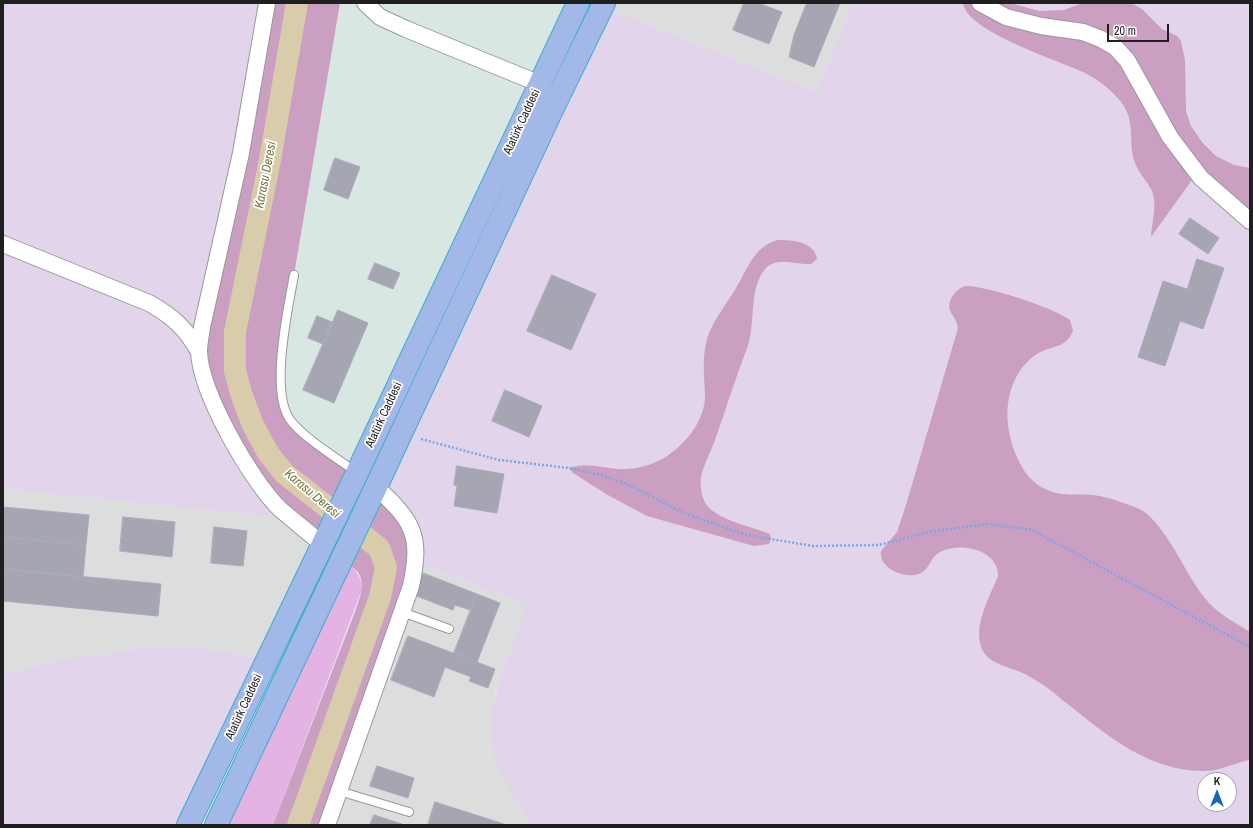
<!DOCTYPE html>
<html>
<head>
<meta charset="utf-8">
<style>
	body { margin:0 }
	#map { position:relative; width:1253px; height:828px; overflow:hidden; background:#e8e6ef; font-family:"Archivo Narrow",sans-serif }
	canvas { display:block }
	.frame { position:absolute; inset:0; border:4px solid #1f1f1f; pointer-events:none }
	.north { position:absolute; left:1197px; top:772px; width:40px; height:40px; box-sizing:border-box; background:#fff; border:1px solid #a5a5a5; border-radius:50%; rotate:0deg; font-size:11px; font-weight:700; line-height:16px; text-align:center; color:#1f1f1f }
	.north::after { content:''; display:block; margin:auto; width:14px; height:18px; background:#1565b9; clip-path:polygon(50% 0,100% 100%,50% 72%,0 100%) }
	.scale { position:absolute; left:1107px; top:24px; width:62px; height:18px; box-sizing:border-box; border:2px solid #1f1f1f; border-top:0; padding-left:5px; font-size:12px; line-height:14px; white-space:nowrap; color:#1f1f1f; -webkit-text-stroke:3px #fff; paint-order:stroke }
</style>
</head>
<body>
<div id="map">
<canvas width="1253" height="828"></canvas>
<div class="frame"></div>
<div class="north">K</div>
<div class="scale">20 m</div>
</div>
<script>
const ctx = document.querySelector('canvas').getContext('2d');
ctx.lineJoin = 'round';
function paint(path, color) {
  ctx.fillStyle = color;
  ctx.fill(path, 'evenodd');
}
function strokePath(path, color, width, dash) {
  ctx.strokeStyle = color;
  ctx.lineWidth = width;
  ctx.lineCap = dash ? 'butt' : 'round';
  ctx.setLineDash(dash || []);
  ctx.stroke(path);
}
function write(font, color, halo, rows, align = 'center') {
  ctx.font = font + ' "Archivo Narrow",sans-serif';
  ctx.lineWidth = 3.5;
  ctx.setLineDash([]);
  ctx.textBaseline = 'middle';
  ctx.strokeStyle = halo;
  ctx.fillStyle = color;
  for (const [text, x, y, turn = 0] of rows) {
    ctx.save();
    ctx.translate(x, y);
    ctx.rotate((+turn || 0) * Math.PI / 180);
    ctx.textAlign = isNaN(turn) ? turn : align;
    if (halo) ctx.strokeText(text, 0, 0);
    ctx.fillText(text, 0, 0);
    ctx.restore();
  }
}
paint(new Path2D(`
	M604 3H852L817 92 602 6Z
	M3 489 267 516 279 508 322 544 265 661 227 652 169 645 64 659 3 675Z
	M416 562 527 605 501 675 495 694 493 706 491 739 493 753 532 825H327Z`), '#dcdddd');
paint(new Path2D(`
	M340 3H578L357 473 301 430 286 412 281 378 294 275Z`), '#d9e7e3');
paint(new Path2D(`
	M3 3H267L279 508 267 516 3 489Z
	M852 3H1250V825H532L495 764 491 739 493 706 501 675 527 605 416 562 376 487 602 6 817 92ZM1205 780H1229V804H1205Z
	M169 645 227 652 265 661 188 825H3V675L64 659Z`), '#e2d4eb');
paint(new Path2D(`
	M342 559C353 568 362 574 362 589L273 825H216Z`), '#e4b2e3');
paint(new Path2D(`
	M267 3H340L294 275 281 378 291 421 376 487 398 508 416 553 327 825H273L356 609C360 596 366 585 358 572L279 508 212 399 202 327Z
	M963 3H1010L1039 11 1064 10 1083 3H1131L1142 9 1162 29 1177 36 1181 41 1185 60 1186 111 1191 126 1202 142 1216 156 1234 165 1250 168V221L1197 173 1151 237C1152 222 1158 202 1151 189 1145 178 1138 173 1134 160 1128 140 1136 121 1121 102 1111 89 1097 79 1083 72 1057 60 966 31 963 3Z
	M777 240C792 240 814 241 817 259L811 264C798 265 775 256 765 269 747 292 757 326 746 351 735 380 726 408 716 437 712 450 704 463 701 477 700 482 701 492 703 498 709 519 751 526 770 534L771 539 769 544 754 546 647 516 606 494 573 473 569 468C585 462 601 467 617 469 634 470 650 466 664 458 685 445 706 420 705 394 704 375 702 357 707 339 714 317 729 302 740 281 750 263 756 247 777 240Z
	M965 286C984 285 1055 308 1070 320L1073 331C1066 346 1059 345 1045 350 1030 356 1020 368 1014 382 1005 401 1006 424 1012 444 1020 469 1033 490 1062 494 1072 495 1082 494 1092 495 1102 496 1112 499 1121 502 1129 505 1139 508 1146 513 1175 539 1185 577 1210 604 1222 616 1236 623 1250 632L1249 760C1234 763 1218 772 1202 771 1148 770 1109 737 1069 705 1060 699 1052 690 1043 685 1037 681 1031 677 1025 674 1011 667 991 665 983 651 971 628 990 597 998 576 999 550 960 541 940 552 932 556 931 564 925 570 916 579 900 575 890 569 884 564 880 559 881 551L897 532 906 505 958 328C957 320 952 316 950 310 947 300 956 289 965 286Z`), '#ca9fc1');
strokePath(new Path2D(`
	M297 3 270 160 235 332V371L241 393 252 423 268 453 284 473 379 548 386 567 380 597 298 825`), '#d8ccab', 22);
const building = new Path2D(`
	M744 3H758L782 12 769 44 733 30Z
	M807 3H840L814 67 789 57 794 35Z
	M335 158 360 167 348 199 324 190Z
	M1190 218 1219 238 1208 254 1179 234Z
	M1197 259 1224 268 1203 329 1180 321 1165 366 1138 357 1163 281 1187 289Z
	M375 263 400 273 393 289 368 279Z
	M552 275 596 294 571 350 527 331Z
	M338 310 368 323 334 403 303 390Z
	M317 316 332 322 323 344 308 338Z
	M505 390 542 406 529 437 492 421Z
	M457 466 504 474 497 513 454 506 457 486 454 485Z
	M3 507 89 515 86 545 3 537Z
	M123 517 175 522 172 557 120 551Z
	M214 527 247 531 243 566 211 563Z
	M3 537 86 545 83 577 3 569Z
	M3 569 161 584 158 616 3 601Z
	M423 573 477 594 470 610 455 605 453 610 414 595Z
	M477 594 500 603 477 662 454 653Z
	M408 636 495 669 488 688 469 681 471 677 445 667 434 697 391 680Z
	M377 766 414 778 408 798 370 786Z
	M435 802 507 825H428Z
	M374 815 402 824 401 825H370Z`);
paint(building, '#a5a6b1');
strokePath(building, '#aaabbf', 1);
const service = new Path2D(`
	M294 275C288 309 269 394 291 421 304 438 338 459 356 472
	M402 612 449 629
	M339 791 409 812`);
const minor = new Path2D(`
	M267 3 241 153 202 327C201 335 199 344 199 351 200 392 251 481 280 509 294 521 308 532 322 544
	M365 3 380 17 406 29 540 84
	M980 3 1006 17 1041 26 1083 32 1101 39 1115 47 1127 60 1170 137 1201 178 1250 221
	M3 244 149 303C172 316 186 328 199 352
	M327 825 411 586C422 535 413 521 376 487`);
const trunk = new Path2D(`
	M188 825 357 473 578 3
	M216 825 376 487 551 112 604 3`);
strokePath(service, '#999', 10);
strokePath(minor, '#999', 18);
strokePath(trunk, '#37b0c9', 24);
strokePath(new Path2D(`
	M421 439 499 460 569 468 601 475 627 484 686 514 747 535 813 546 879 545 928 532 987 524 1032 530 1250 647`), '#7ba6ec', 2.5, [2, 2]);
strokePath(service, '#fff', 8);
strokePath(minor, '#fff', 16);
strokePath(trunk, '#a2b8e8', 22);
write('12px', '#1f1f1f', '#fff', [
	["Atatürk Caddesi",522,122,-65],
	["Atatürk Caddesi",384,415,-65],
	["Atatürk Caddesi",244,707,-65]
]);
write('italic 13px', '#787941', '#fff', [
	["Karasu Deresi",266,175,-79],
	["Karasu Deresi",312,494,40]
]);
</script>
</body>
</html>
